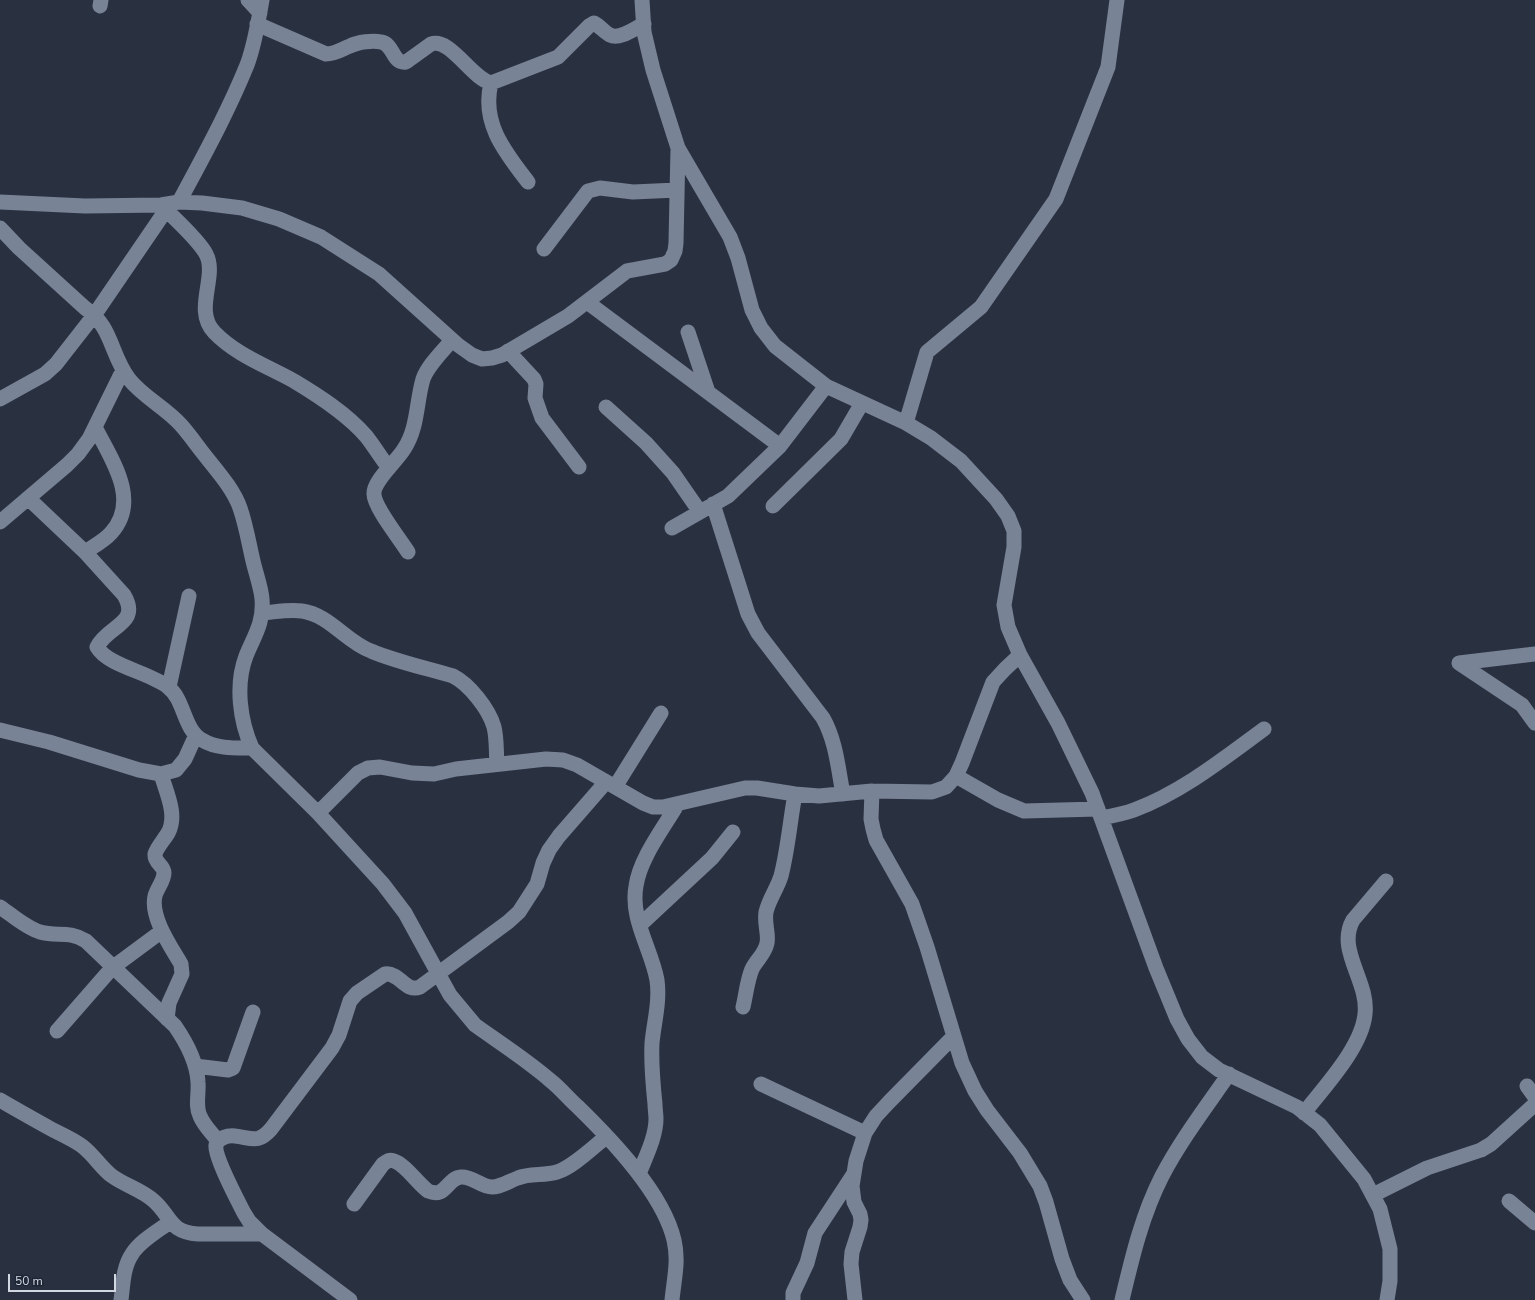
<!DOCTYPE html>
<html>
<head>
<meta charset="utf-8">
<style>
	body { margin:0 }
	#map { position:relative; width:1535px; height:1300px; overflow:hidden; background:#293141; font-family:"Nunito Sans",sans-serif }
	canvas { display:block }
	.scale { position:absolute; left:8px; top:1274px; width:108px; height:18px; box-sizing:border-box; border:2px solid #d2d8e2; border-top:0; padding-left:5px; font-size:12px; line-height:14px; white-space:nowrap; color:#d2d8e2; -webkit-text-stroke:3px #1f2736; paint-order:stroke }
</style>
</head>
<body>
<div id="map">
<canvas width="1535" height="1300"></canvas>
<div class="scale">50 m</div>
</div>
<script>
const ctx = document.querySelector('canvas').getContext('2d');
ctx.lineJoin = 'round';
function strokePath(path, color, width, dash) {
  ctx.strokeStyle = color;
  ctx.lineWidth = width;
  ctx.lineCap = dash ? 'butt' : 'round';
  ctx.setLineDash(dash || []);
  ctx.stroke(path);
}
strokePath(new Path2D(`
	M248 0 260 13
	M642 0 644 32 653 70 678 148 730 237 738 258 752 310 761 328 775 346 826 386 906 423 931 438 961 461 996 499 1008 516 1014 531V547L1004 605 1008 627 1020 655 1058 723 1092 793 1156 968 1177 1019 1188 1039 1202 1057 1219 1070 1297 1107 1320 1125 1364 1179 1380 1209 1390 1249V1281L1387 1300
	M100 6 101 0
	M257 24 326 54C336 54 342 49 350 46 358 42 373 40 381 42 394 44 392 64 406 62L431 44C450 37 472 79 491 83L558 57 589 26 594 23C600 26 604 32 610 35 620 40 635 28 644 24
	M491 83C481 123 505 152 528 182
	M0 202 85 206 161 205 179 202 202 203 242 208 279 219 321 237 379 274 458 345 472 355 482 359 492 358 502 355 568 316 627 271 665 264 671 260 675 251 676 243 678 148
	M179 202C203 157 228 112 247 65 255 44 258 22 262 0
	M161 205C173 217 199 240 206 254 218 276 193 310 214 332 236 355 267 366 294 381 319 396 347 414 366 436 374 446 381 458 389 468
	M0 228 19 248 85 308C113 327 110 354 129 379 143 397 165 407 181 425 189 434 196 444 203 453 216 470 233 488 240 508 246 525 249 544 253 561 256 574 261 587 262 599 264 623 254 636 246 656 235 685 240 721 252 748L318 813 383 884 405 913 450 995 475 1025C500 1043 527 1060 551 1081 560 1088 568 1098 577 1106 611 1139 663 1193 674 1240 679 1261 674 1279 672 1300
	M544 249 588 191 600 188 633 192 677 190
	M587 302 780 446
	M688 332 708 392
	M508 351 534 379 536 384 535 398 542 418 579 467
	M0 399 45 374 56 364 95 314 166 210
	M606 407 646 443 673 473 700 512
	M906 423 927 352 981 307 1056 199 1108 67 1117 0
	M28 498 85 552 124 595C141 624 108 625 97 647 108 666 149 672 168 687 185 700 183 729 202 740 217 749 235 748 252 748
	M713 504 748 614 758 633 823 718C836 741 838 768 843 794
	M773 506 841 439 862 403
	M0 522 67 465 78 454 89 439 123 370
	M672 528 728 496 780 446 826 386
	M85 552C94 546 104 541 111 533 141 500 111 459 95 427
	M408 552C400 539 374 507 374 494 373 481 397 461 404 449 418 428 416 403 423 379 428 365 443 351 452 340
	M262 613C275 612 290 609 302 611 330 615 346 642 371 651 397 662 426 668 453 676 469 684 489 709 494 727 497 739 496 752 497 764
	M1535 654 1459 663 1522 705 1535 723
	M169 687 189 596
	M0 730 49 742 139 770 161 774 176 770 185 759 195 737
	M161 774C166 792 178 815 168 833 164 840 157 847 155 854 154 863 164 865 164 873 164 881 157 888 155 896 150 917 171 947 181 964L182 974 169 1003 167 1019
	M956 776 998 800 1024 811 1098 809
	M615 787 661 713
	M872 791 871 819 873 829 876 840 912 904 927 947 962 1063 975 1091 987 1110 1020 1153 1040 1186 1046 1202 1062 1259 1070 1280 1083 1300
	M318 813 358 773 368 768 380 767 412 773 434 774 456 769 546 759 563 760 577 765 643 803 653 807H663L745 788H757L795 794 819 796 872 791 932 792 946 787 956 776 962 763 993 682 1005 669 1020 655
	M1101 818C1112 816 1123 814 1134 810 1182 792 1223 759 1264 729
	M0 907C12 915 26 928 40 932 58 937 68 930 86 941L175 1026C186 1042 197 1063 198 1082 199 1094 195 1106 200 1116 204 1126 212 1133 218 1141
	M640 925 712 858 733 832
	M743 1007C746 995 747 981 752 969 757 959 765 954 767 943 769 934 764 924 766 912 769 899 777 889 781 876 788 849 790 821 795 794
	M57 1031 112 968 162 931
	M195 1066 228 1070 233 1068 253 1012
	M761 1084 865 1133
	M1527 1086 1535 1097
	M0 1100C17 1110 35 1120 53 1130 63 1135 74 1140 82 1146 94 1155 101 1168 112 1176 126 1186 142 1190 154 1201 172 1217 169 1232 198 1234H262
	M1304 1113C1325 1086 1362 1047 1365 1014 1369 981 1336 950 1353 920L1386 881
	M639 1174C645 1158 656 1137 656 1119 656 1114 655 1109 655 1104 653 1085 651 1063 652 1043 654 1022 660 1002 657 980 651 948 630 919 636 886 640 858 663 829 677 805
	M1373 1195 1427 1168 1481 1150 1491 1144 1535 1104
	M1509 1201 1535 1223
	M354 1204 383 1164C387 1161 390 1159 394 1161 406 1165 417 1183 428 1191 446 1199 447 1178 461 1177 472 1176 481 1187 492 1187 501 1187 509 1181 518 1178 530 1173 544 1176 557 1172 573 1167 592 1148 606 1137
	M121 1300C123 1285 123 1267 132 1254 140 1241 158 1231 170 1222
	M350 1300 262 1234 249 1221 244 1213C238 1201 214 1156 216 1145 218 1138 228 1135 235 1136 252 1138 258 1144 271 1129L332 1048 339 1035 350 1001 357 993 385 974C400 972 405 993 420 987L508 922 519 912 537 884 543 863 549 850 559 836 606 782
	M793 1300V1293L807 1263 815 1233 853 1175
	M855 1300 851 1264 852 1252 860 1227 861 1220 860 1214 854 1202 852 1186 856 1161 865 1133 876 1116 889 1102 953 1037
	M1122 1300C1132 1258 1142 1215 1162 1176 1181 1140 1206 1107 1229 1074`), '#798396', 15);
</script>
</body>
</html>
